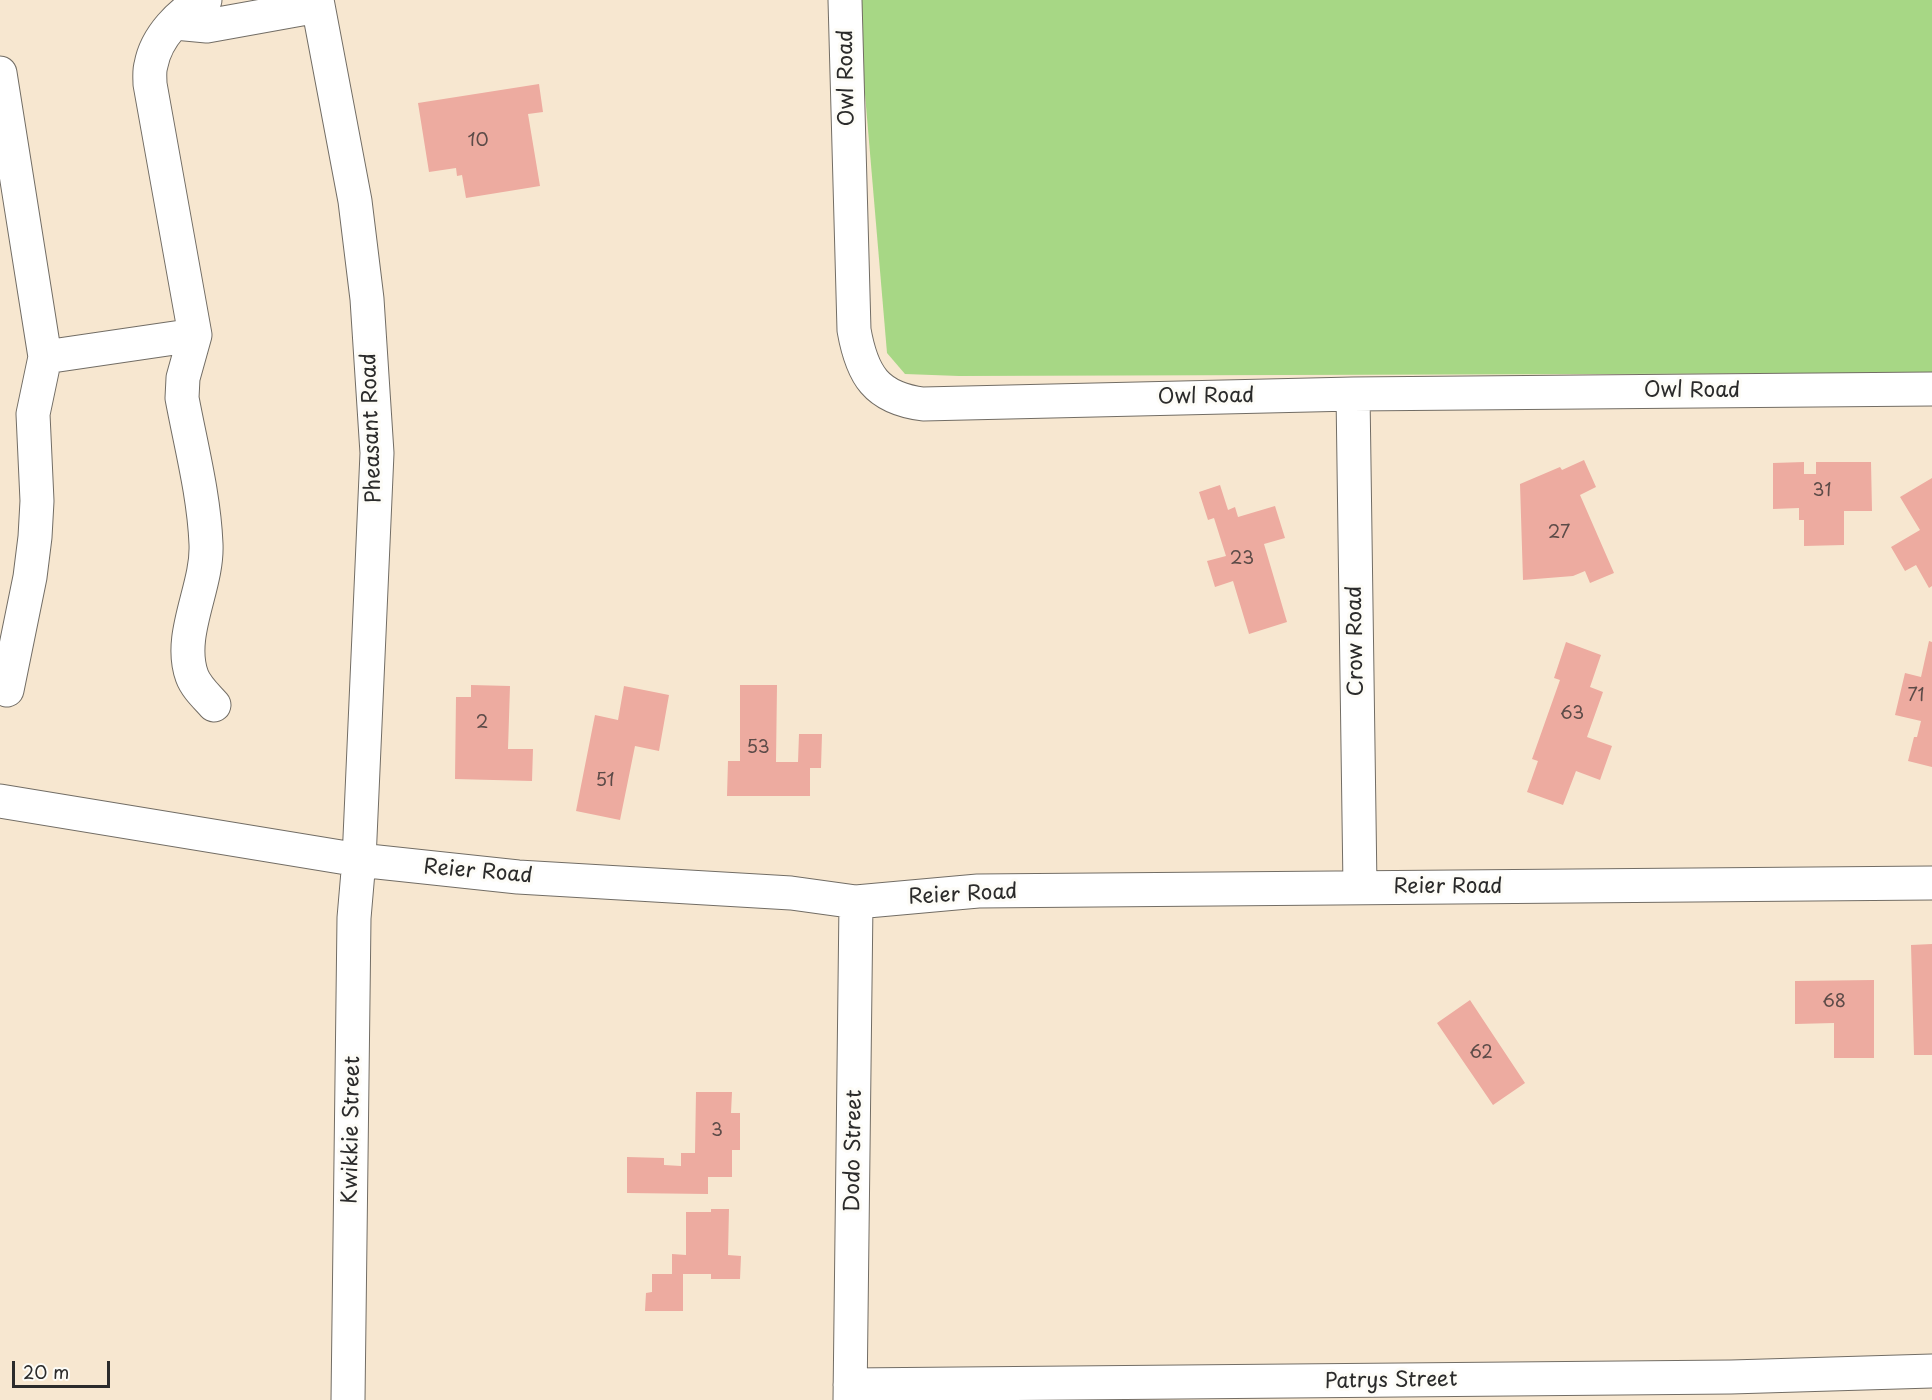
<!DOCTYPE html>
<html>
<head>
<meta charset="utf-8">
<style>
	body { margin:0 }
	#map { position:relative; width:1932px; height:1400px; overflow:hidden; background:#f7e7d0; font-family:"Playpen Sans",sans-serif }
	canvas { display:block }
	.scale { position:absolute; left:12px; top:1361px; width:98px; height:27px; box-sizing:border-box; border:3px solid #2b2b2b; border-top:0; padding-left:8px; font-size:18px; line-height:21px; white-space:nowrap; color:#2b2b2b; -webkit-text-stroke:4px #fdfcf7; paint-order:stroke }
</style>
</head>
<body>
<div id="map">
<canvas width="1932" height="1400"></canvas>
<div class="scale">20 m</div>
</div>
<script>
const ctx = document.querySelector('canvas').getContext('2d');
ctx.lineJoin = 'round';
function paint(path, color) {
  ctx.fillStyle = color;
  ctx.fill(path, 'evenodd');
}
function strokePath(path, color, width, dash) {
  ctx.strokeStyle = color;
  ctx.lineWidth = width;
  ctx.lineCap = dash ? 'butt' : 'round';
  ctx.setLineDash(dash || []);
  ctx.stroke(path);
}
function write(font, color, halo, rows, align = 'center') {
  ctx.font = font + ' "Playpen Sans",sans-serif';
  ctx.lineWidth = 6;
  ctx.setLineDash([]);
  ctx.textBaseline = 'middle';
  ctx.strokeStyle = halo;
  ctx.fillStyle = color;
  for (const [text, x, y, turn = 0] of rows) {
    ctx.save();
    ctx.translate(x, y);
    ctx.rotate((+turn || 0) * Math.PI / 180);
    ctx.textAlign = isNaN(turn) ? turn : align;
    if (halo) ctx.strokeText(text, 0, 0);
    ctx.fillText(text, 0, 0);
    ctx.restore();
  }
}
paint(new Path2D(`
	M857 0H1932V373L959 376 905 374 887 353Z`), '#a7d785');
paint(new Path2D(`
	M539 84 543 112 528 114 540 186 466 198 462 175 457 176 456 168 429 172 418 103Z
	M1584 460 1596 487 1580 495 1614 573 1590 583 1585 571 1573 576 1523 580 1520 484 1560 467 1562 470Z
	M1804 462V474H1816V462H1871L1872 511H1844V545L1804 546V520H1799V508L1773 509V463Z
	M1932 478V586L1929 588 1916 565 1905 571 1891 547 1920 530 1900 497Z
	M1220 485 1228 510 1235 507 1238 517 1275 506 1285 538 1264 544 1287 622 1249 634 1233 581 1215 587 1207 561 1226 556 1214 518 1208 520 1199 492Z
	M1929 641 1932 642V767L1908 761 1914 737H1917L1921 721 1895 715 1905 673 1921 677Z
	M1566 642 1601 655 1590 687 1603 692 1587 737 1612 746 1600 780 1576 771 1563 805 1527 792 1538 761 1532 759 1560 680 1554 678Z
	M471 685 510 686 508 749H533L532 781 455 779 456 697H471Z
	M740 685H777L776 762H798L799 734H822L821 768H810V796H727L728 761H740Z
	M624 686 669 695 659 751 635 746 620 820 576 811 595 715 618 720Z
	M1932 944V1055H1914L1911 945Z
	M1874 980V1058H1834V1023L1795 1024V981Z
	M1470 1000 1525 1083 1493 1105 1437 1023Z
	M696 1092H732L731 1113H740V1150H732V1177H708V1194L627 1193V1157L664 1158V1165L681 1166V1153H695Z
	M711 1209H729L728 1255 741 1256 740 1279H711V1274H683V1311H645L646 1293 652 1292V1274H672V1254L686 1255V1212H711Z`), '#edaba0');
const minor = new Path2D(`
	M205 0C181 11 156 37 151 65 149 71 150 78 150 84L195 335 183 378 182 398C191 446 204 495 206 544 208 587 177 635 192 676 196 687 206 696 214 705
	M317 0 355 201 367 299 377 453 359 860 354 918 348 1400
	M845 0 854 330C862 375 876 398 923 404L1353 394 1932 389
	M175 23 207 26 318 6
	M0 73 45 357 195 335
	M1353 394 1360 887
	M7 690 30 577 35 537 37 501 33 414 45 357
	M0 801 359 860 518 877 791 893 856 902 978 891 1932 883
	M850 1385 1731 1377 1932 1371
	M850 1400 856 902`);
strokePath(minor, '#726d65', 35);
strokePath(minor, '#fff', 33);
write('18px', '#5c4b48', null, [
	["10",478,141],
	["31",1822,491],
	["27",1559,533],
	["23",1242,559],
	["71",1916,696],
	["63",1572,714],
	["2",482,723],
	["53",758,748],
	["51",605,781],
	["68",1834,1002],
	["62",1481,1053],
	["3",717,1131]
]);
write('21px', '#2b2b2b', '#fdfcf7', [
	["Owl Road",847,78,-91],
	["Owl Road",1692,391],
	["Owl Road",1206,397,-1],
	["Pheasant Road",372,428,-92],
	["Crow Road",1356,641,-91],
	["Reier Road",478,872,5],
	["Reier Road",1448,887],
	["Reier Road",963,895,-3],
	["Kwikkie Street",352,1130,-89],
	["Dodo Street",854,1151,-89],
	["Patrys Street",1391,1381,-1]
]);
</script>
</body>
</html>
